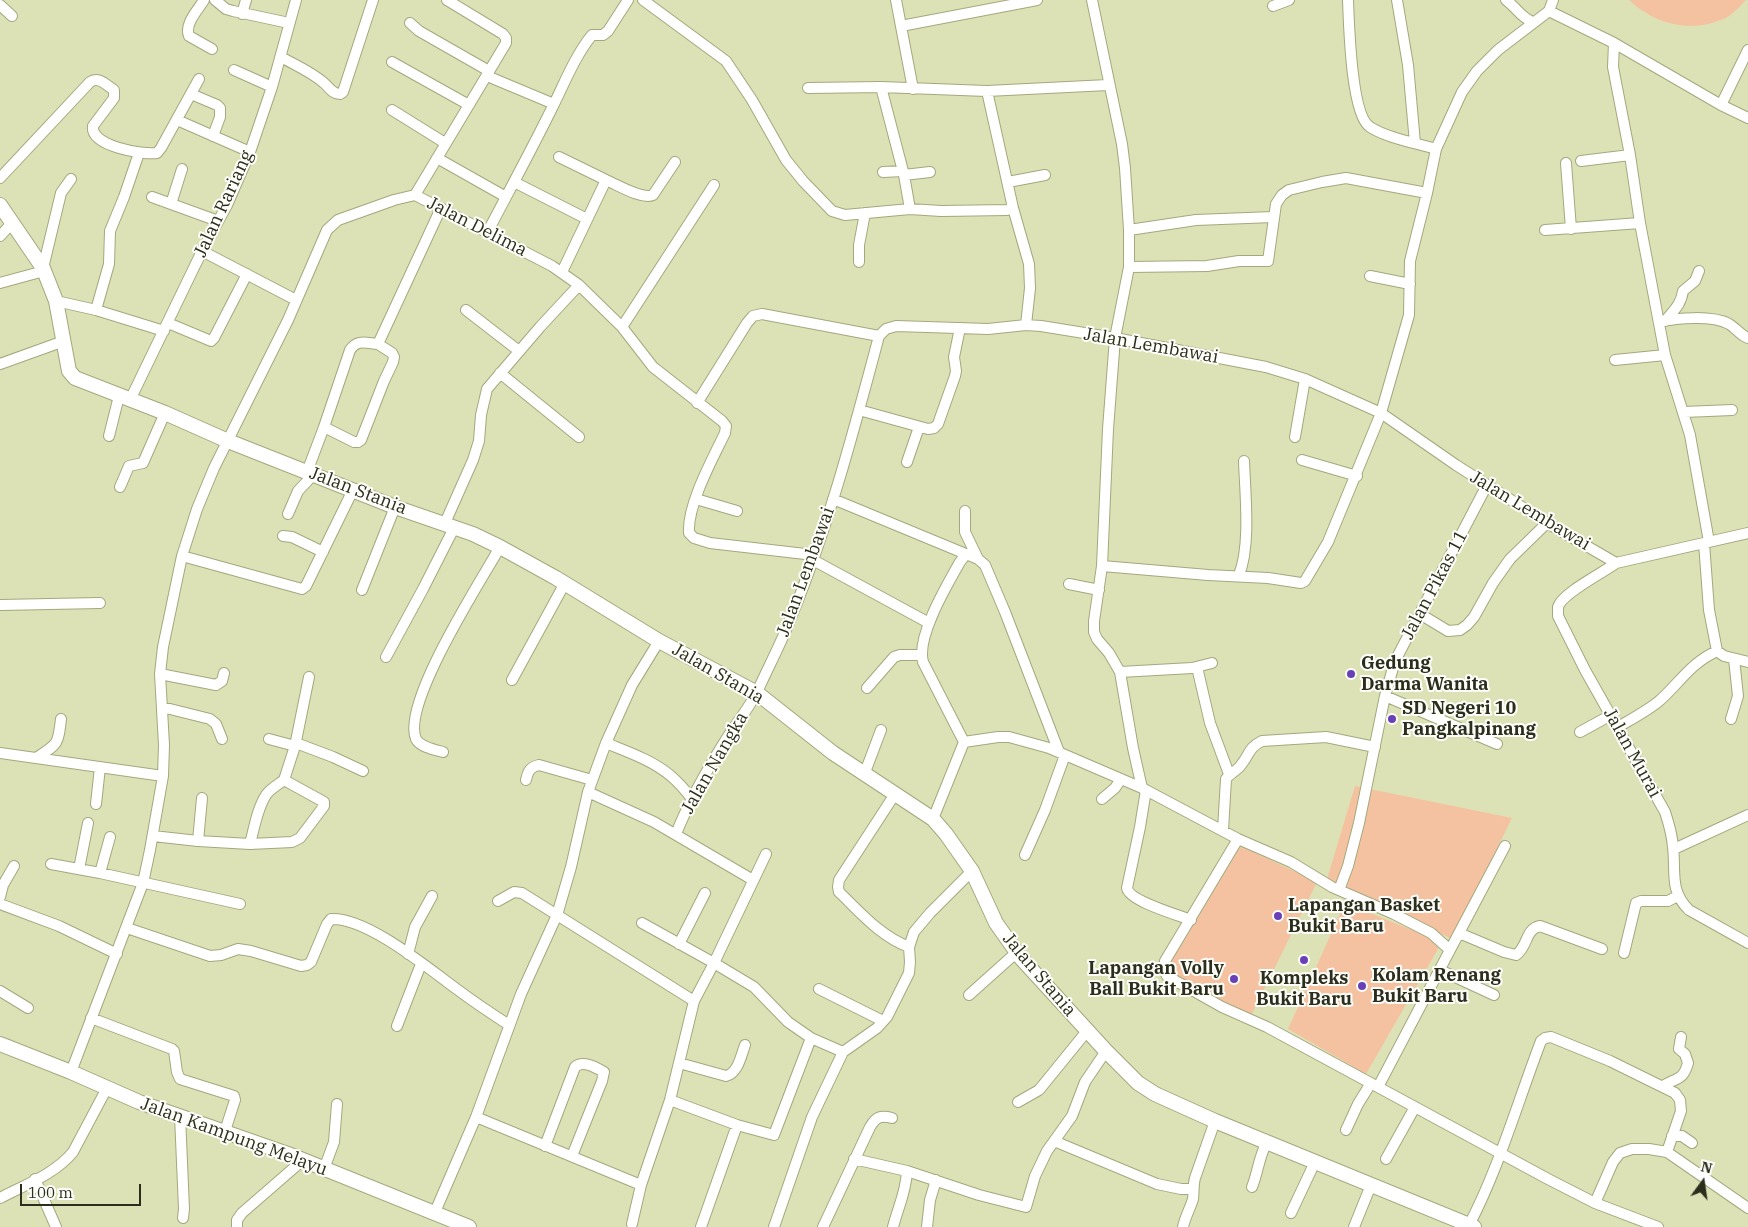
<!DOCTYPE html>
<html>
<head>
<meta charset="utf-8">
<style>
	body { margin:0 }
	#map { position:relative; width:1748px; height:1227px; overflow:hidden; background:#dce2b5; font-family:"IBM Plex Serif",serif }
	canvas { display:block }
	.north { position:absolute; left:1678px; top:1157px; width:50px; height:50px; -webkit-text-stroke:4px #fefffa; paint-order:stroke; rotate:14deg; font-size:14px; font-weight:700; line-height:20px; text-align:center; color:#2c2e1d }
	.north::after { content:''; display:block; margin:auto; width:18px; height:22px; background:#2c2e1d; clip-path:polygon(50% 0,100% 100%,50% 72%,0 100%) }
	.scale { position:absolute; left:20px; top:1184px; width:121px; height:22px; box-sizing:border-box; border:2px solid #2c2e1d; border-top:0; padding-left:6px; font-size:15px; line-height:18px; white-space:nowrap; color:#2c2e1d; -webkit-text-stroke:4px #fefffa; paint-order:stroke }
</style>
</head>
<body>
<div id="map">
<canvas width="1748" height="1227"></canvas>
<div class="north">N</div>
<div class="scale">100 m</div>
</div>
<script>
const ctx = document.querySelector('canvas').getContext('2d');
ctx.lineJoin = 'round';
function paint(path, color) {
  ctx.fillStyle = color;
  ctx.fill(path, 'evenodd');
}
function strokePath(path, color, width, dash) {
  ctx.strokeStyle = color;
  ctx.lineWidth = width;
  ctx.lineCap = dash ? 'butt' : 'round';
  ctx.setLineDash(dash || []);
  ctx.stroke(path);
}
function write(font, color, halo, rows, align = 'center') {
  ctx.font = font + ' "IBM Plex Serif",serif';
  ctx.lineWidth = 4;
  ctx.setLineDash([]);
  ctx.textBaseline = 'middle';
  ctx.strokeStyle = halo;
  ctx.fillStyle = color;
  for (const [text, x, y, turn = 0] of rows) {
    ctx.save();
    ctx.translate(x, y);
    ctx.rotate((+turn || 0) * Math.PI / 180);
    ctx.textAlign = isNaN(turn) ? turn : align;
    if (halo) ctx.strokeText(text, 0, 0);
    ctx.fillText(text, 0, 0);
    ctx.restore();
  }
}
paint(new Path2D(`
	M1629 0H1746C1741 5 1735 12 1729 16 1725 19 1719 20 1715 22 1684 32 1652 22 1629 0Z
	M1355 786 1512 818 1452 939 1327 879Z
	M1237 847H1243L1317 882 1248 1022 1162 972Z
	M1345 903 1442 942 1366 1074 1288 1029Z`), '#f5c2a1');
const street = new Path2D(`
	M204 0C198 10 184 24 189 36L212 49
	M215 0 226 9 233 11 289 23
	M643 0 726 61 752 100 786 160 803 181 832 211 845 215 910 209 941 211 1007 210 1013 208
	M896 0 913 89
	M1092 0 1122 144 1125 168 1129 230V267L1115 338 1108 429 1102 566 1094 621V632L1097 639 1109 653 1120 672 1133 748 1142 788
	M1348 0C1349 24 1351 115 1370 127 1387 138 1416 143 1436 149
	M1397 0 1408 65 1415 143
	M1506 0C1516 7 1521 18 1533 22
	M1553 0 1549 11 1614 43 1613 67 1630 155 1640 223 1665 355 1690 435 1709 542
	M0 5 12 16
	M1273 6 1289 0
	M242 14 246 0
	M410 23 419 31 489 71
	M901 26 1037 0
	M1614 43 1721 105 1748 50
	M281 57C295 65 312 72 324 83 330 88 332 94 340 94L343 92 373 0
	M392 62 469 105
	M234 70 272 87
	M487 76 554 104
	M881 87 904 175 910 209
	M808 88 881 87 987 91 1108 85
	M987 91 1013 208 1029 264 1030 288 1026 325
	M191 94 217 105 220 108V117L213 136
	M1721 105 1748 118
	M392 110 445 143
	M177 120 250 152
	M559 157 606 180
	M437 158 506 197
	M1581 161 1630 155
	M1566 163 1571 229
	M883 172 903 171
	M904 175 930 172
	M0 178 90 82C99 76 106 85 114 90V98L93 126C90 146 142 155 157 153L161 148 199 79
	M514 182 587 219
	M1008 182 1045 175
	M415 195 506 43V38L503 34 447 0
	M152 197 218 221
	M171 204 182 169
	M1129 230 1196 220 1273 217
	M1545 230 1640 223
	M487 233C509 191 532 149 553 106 565 82 575 56 592 35H603L608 31 628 0
	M0 236 12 223
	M202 251 296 300
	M859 262V245L865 213
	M1129 267 1207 266 1239 261H1268L1276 204 1282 195 1289 190 1322 182 1346 178 1427 193
	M43 268 61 193 71 179
	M562 272 606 180C618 185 642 200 653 195L675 162
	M1370 276 1410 284
	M0 283 44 271
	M579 285 622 327 653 367 722 421 726 426 725 433C713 458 687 505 689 533L694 538 710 543 814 555
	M56 301 96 310 164 331
	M96 310 109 264 110 231 124 197 139 153
	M466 310 519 351
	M1665 321C1674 310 1681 305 1683 291L1695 281 1699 271
	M1659 322C1677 318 1712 315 1729 324 1736 328 1740 335 1748 338
	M168 323 211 341 214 338 247 274
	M622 327 714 185
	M1615 360 1665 355
	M0 364 64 341
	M500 373 579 437
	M130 400 202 251 227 205 250 152 272 87 296 0
	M697 403 747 323 753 316 762 314 879 336
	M859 410 928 429 934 428 938 424 955 376 956 371 954 357 960 328
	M1684 412 1732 410
	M324 427 354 442H358L361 440 384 381 393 362 394 357 392 353 378 344
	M109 436 119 396
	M1295 437 1305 379
	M1302 460 1357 476
	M907 462 919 427
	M307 472 324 427 350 350C357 339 366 343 378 344L441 208
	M120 487 129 466 143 463 165 413
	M696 499 737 511
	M833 499 978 559 985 565 1005 612 1059 752
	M965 511V532L978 559
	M288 514 298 491 313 475
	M283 536 292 537 323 552
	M1704 543 1709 610 1717 651 1724 656 1748 662
	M182 556 302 589 306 586 353 490
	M813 560 929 623
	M1616 563C1603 573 1562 593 1558 607 1558 610 1558 613 1558 616L1585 670 1665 812C1669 824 1672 834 1673 847 1676 871 1669 891 1689 910L1748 943
	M1102 566 1208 575 1268 578 1301 583 1305 581 1328 542 1381 413 1409 315 1410 261 1427 193 1436 149 1462 92 1477 71 1498 50 1549 11
	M1239 575C1251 545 1245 493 1244 461
	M1069 584 1099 590
	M362 590 395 507
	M0 605 100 603
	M1420 614 1448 631 1460 630 1467 625 1474 617 1493 583 1510 559 1547 523
	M386 657 423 589 455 526
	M1197 667 1210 723 1229 774
	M1120 672 1192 668 1212 663
	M160 674 216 685 222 681 224 673
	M512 680 565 583
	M867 688 894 657 900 655H921
	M1385 696 1497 744
	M162 707 210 719 216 724 222 739
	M1731 719 1738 696 1734 659
	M1618 727C1632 719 1645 712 1658 702 1680 683 1689 664 1717 651
	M1580 732 1611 715
	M269 739 295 746
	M964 742 923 662C916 637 947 585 960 562L966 554
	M296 743 333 757 363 771
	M606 743C628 752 652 760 671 776 679 783 686 791 692 799
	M443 752C435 750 420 747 416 739 401 704 481 581 500 547
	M0 753 163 776
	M36 758C58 744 58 745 61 719
	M864 775 881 730
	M284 780 295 746 309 677
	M526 780C528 771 530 767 539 765L592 780
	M1146 790 1140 827 1127 888C1129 901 1178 915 1191 920
	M588 792 654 822 753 880
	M895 794 839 880 838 887 839 892C860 912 880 936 909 947
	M1102 799 1115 788 1121 779
	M96 804 100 767
	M933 819 964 742 998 737H1009L1049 748 1142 788 1238 839 1291 862 1332 887 1394 914 1431 933 1450 950 1378 1087
	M1223 830 1226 779C1230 773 1237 771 1241 765 1250 754 1248 748 1262 741L1326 737 1375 747
	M676 834C689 801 708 768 727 738 737 722 750 707 758 690 768 668 779 647 788 625 827 532 853 434 879 336L886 329 896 326 988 329 1026 325 1041 326 1115 338 1266 367 1305 379 1381 413 1456 465 1547 523 1616 563 1748 533
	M153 836 198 841 250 844 292 842 300 838 324 806V802L284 780C279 784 270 789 266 795 257 809 254 829 250 844
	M1238 839 1165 961 1164 970 1167 976 1222 1007 1267 1027 1548 1179 1595 1203 1658 1227
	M198 841 202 798
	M1674 849 1748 815
	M1025 855 1045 810 1065 755
	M51 864 100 873 240 904
	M79 869 88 823
	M100 873 110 837
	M1339 890 1348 866 1359 823 1385 696 1395 661 1487 485
	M0 897 3 885 14 866
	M498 901 514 892 522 893 694 1001
	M0 904 59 926 117 954
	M642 923 714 963 754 987 788 1022 811 1038 843 1052
	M127 928 210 956 221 955 238 949 251 951 301 966 307 965 311 962 327 924 331 919C367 917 429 969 458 990 474 1002 492 1014 509 1025
	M1459 933 1504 952 1516 955C1528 947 1525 929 1540 926L1602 949
	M679 944 705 893
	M1450 950 1505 846
	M1624 953 1636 903 1641 901H1668L1678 896
	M408 954 415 927 432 896
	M1440 970 1494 995
	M819 989 883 1021
	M0 991 28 1008
	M969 995 1017 952
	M91 1018 172 1049 174 1051 177 1072 180 1079 234 1096 235 1100 225 1131
	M397 1026 421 964
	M679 1063 726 1076C738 1073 741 1056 745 1045
	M71 1072 143 883 150 850 163 776 164 745 160 674 163 647 182 556 197 509 214 468 288 320 327 230 338 220 394 200 415 195 552 266 579 285 540 327 487 389 481 415 479 441 473 460 445 523
	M1663 1086C1677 1077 1683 1081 1688 1063L1685 1054 1679 1049 1681 1037
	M670 1100 737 1125 774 1135 811 1038
	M1018 1102 1039 1090 1087 1031
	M180 1116 184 1209 183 1218
	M476 1117 641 1185 670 1100 694 1001 714 963 766 854
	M1346 1130 1358 1104 1371 1083
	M1672 1136H1682L1692 1143
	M1054 1141 1157 1184 1181 1189H1193
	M545 1146 575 1067C583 1060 595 1067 604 1072L602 1081 572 1156
	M854 1159 907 1171 979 1195 1026 1207 1035 1176 1047 1151 1072 1116 1085 1082 1106 1051
	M1386 1159 1415 1107
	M324 1169 334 1142 337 1104
	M35 1179 56 1227
	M1252 1187C1258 1172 1259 1156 1267 1142
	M0 1198C25 1185 55 1174 73 1152L107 1088
	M1595 1203 1613 1162 1620 1153 1632 1149H1649L1667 1152 1748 1208
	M435 1212 476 1117 521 994 557 915 571 867 588 792 606 743 632 685 659 641
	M1291 1213 1315 1162
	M632 1224 641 1185
	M237 1227V1220L242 1213 303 1160
	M701 1227 737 1125
	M774 1227 812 1117 843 1052 877 1028 887 1017 909 973 910 962 909 947 914 932 930 913 972 871
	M823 1227 870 1127C876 1117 880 1115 892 1118
	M893 1227C898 1207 906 1193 907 1171
	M927 1227 930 1200 936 1180
	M1183 1227C1185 1217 1190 1209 1193 1199 1194 1192 1193 1185 1195 1178L1215 1121
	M1354 1227 1371 1185
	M1468 1227C1498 1171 1518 1101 1541 1041L1545 1038 1551 1037 1610 1061 1675 1093 1680 1100 1681 1111 1667 1152`);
const secondary = new Path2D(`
	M0 205 43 268 56 301 69 371 75 378 165 413 228 441 395 507 473 534 500 547 556 578 659 641 757 693 833 753 933 819 946 834 972 871 996 923 1020 957 1106 1051 1138 1083 1155 1094 1215 1121 1474 1227
	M0 1044 71 1072 139 1102 288 1154 469 1227`);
strokePath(street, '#a3a97e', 12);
strokePath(secondary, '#a3a97e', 16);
strokePath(street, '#fff', 10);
strokePath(secondary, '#fff', 14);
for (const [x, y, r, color] of [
	[1351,674,5,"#6940b8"],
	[1392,719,5,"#6940b8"],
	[1278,916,5,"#6940b8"],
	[1304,960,5,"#6940b8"],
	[1234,979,5,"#6940b8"],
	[1362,986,5,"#6940b8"]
]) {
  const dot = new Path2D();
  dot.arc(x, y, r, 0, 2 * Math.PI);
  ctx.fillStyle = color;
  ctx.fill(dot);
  strokePath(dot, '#fefffa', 2);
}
write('18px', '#2c2e1d', '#fefffa', [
	["Jalan Rariang",224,204,-65],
	["Jalan Delima",477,227,27],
	["Jalan Lembawai",1151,346,10],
	["Jalan Stania",358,491,21],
	["Jalan Lembawai",1530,511,31],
	["Jalan Lembawai",806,572,-70],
	["Jalan Pikas 11",1435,585,-62],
	["Jalan Stania",718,674,30],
	["Jalan Murai",1632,753,61],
	["Jalan Nangka",715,763,-60],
	["Jalan Stania",1039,975,50],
	["Jalan Kampung Melayu",234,1137,20]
]);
write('bold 18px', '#2c2e1d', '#fefffa', [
	["Gedung",1361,664],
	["Darma Wanita",1361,685],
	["SD Negeri 10",1402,709],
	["Pangkalpinang",1402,730],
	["Lapangan Basket",1288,906],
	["Bukit Baru",1288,927],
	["Lapangan Volly",1224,969,"right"],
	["Ball Bukit Baru",1224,990,"right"],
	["Kolam Renang",1372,976],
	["Bukit Baru",1372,997],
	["Kompleks",1304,979,"center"],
	["Bukit Baru",1304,1000,"center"]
], 'left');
</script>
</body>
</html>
